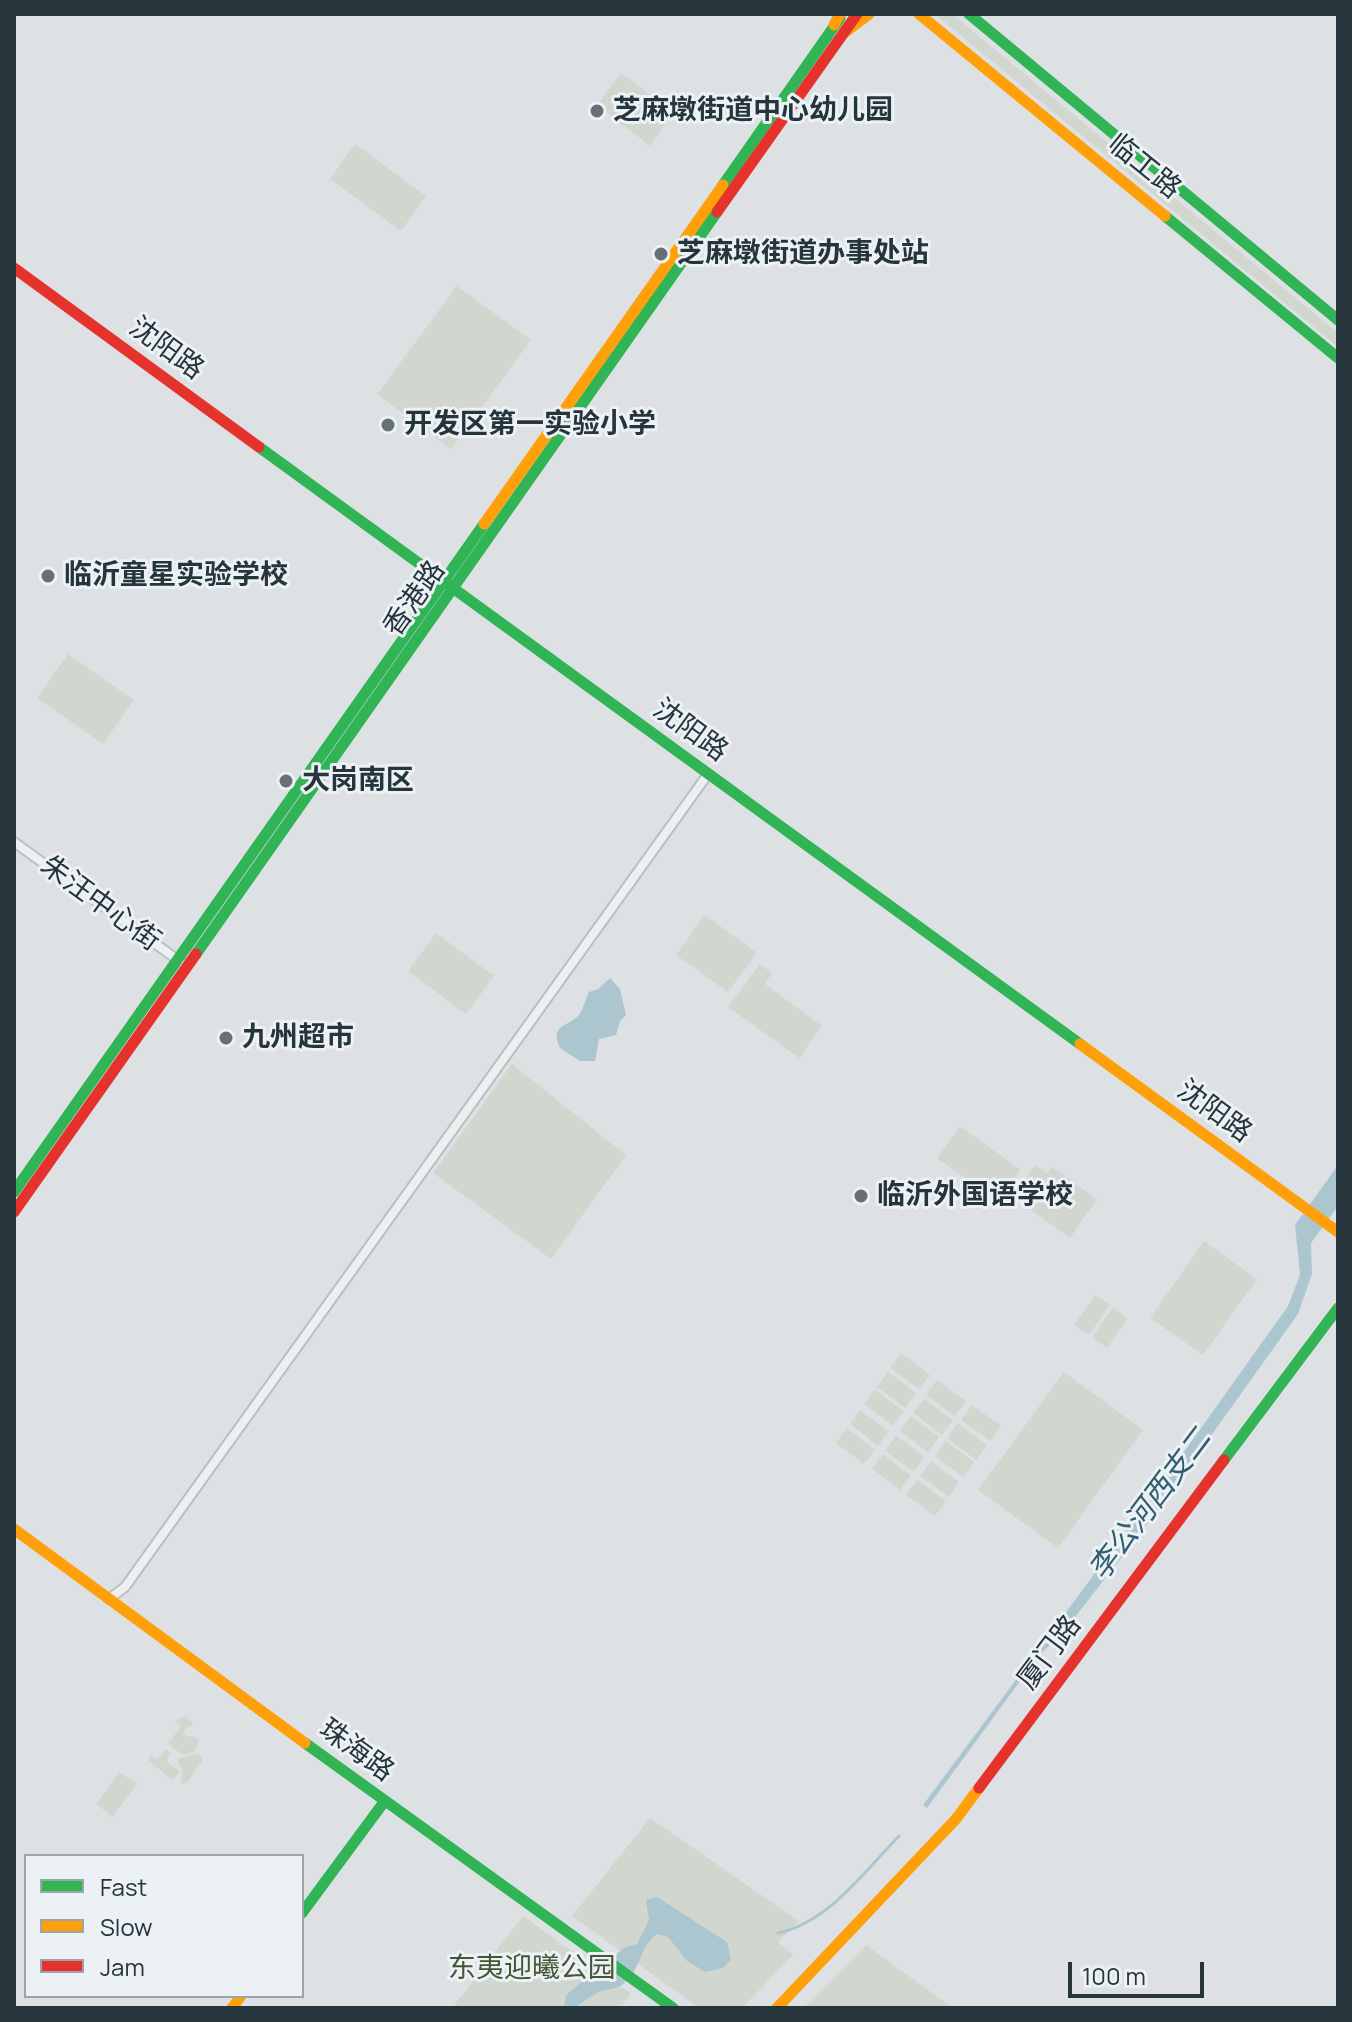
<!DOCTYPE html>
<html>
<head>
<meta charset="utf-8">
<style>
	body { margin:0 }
	#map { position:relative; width:1352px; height:2022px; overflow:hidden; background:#dee1e4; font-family:Manrope,sans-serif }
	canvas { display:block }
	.frame { position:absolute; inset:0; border:16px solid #26343b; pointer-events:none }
	.legend { position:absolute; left:24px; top:1854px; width:280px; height:144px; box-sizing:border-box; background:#ebf1f4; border:2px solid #9ca5aa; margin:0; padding:10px 14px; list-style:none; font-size:24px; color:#26343b }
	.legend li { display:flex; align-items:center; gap:16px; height:40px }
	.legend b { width:40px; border:2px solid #9ca5aa }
	.scale { position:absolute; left:1068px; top:1962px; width:136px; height:36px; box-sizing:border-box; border:4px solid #26343b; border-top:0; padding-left:10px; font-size:24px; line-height:28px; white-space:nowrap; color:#26343b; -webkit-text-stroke:6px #ebf1f4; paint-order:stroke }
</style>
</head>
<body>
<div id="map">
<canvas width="1352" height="2022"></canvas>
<div class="frame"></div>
<ul class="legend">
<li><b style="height:10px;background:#30b455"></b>Fast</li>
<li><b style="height:10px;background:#ff9f0a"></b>Slow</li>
<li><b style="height:10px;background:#e5322d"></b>Jam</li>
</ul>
<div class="scale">100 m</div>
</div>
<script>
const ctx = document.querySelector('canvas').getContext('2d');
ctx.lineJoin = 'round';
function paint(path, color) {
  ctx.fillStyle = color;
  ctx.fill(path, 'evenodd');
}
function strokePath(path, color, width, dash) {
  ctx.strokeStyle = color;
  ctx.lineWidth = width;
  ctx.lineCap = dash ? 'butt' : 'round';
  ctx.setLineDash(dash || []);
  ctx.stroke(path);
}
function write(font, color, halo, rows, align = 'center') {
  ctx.font = font + ' Manrope,"Noto Sans SC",sans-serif';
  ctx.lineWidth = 6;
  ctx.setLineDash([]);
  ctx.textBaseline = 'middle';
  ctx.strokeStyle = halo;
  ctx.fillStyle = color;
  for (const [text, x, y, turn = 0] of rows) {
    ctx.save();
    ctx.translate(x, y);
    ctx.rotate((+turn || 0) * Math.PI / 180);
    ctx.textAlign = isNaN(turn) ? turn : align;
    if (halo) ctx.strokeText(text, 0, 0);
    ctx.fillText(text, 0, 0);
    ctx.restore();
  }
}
paint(new Path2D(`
	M935 14H952L1338 333V347Z
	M621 73 674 113 650 146 597 105Z
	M355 144 426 196 401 231 330 179Z
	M457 286 531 340 451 449 377 394Z
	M68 654 134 700 103 744 37 698Z
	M705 915 757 953 728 992 676 955Z
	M436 933 494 976 466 1014 408 971Z
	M760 964 772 973 765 984 822 1026 799 1058 728 1007Z
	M512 1064 626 1155 551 1259 433 1173Z
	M960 1126 1021 1170 998 1201 937 1158Z
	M1035 1165 1047 1173 1052 1167 1097 1199 1070 1238 1013 1197Z
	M1204 1241 1257 1279 1203 1355 1150 1318Z
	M1095 1295 1110 1305 1089 1335 1074 1325Z
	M1113 1307 1128 1318 1107 1348 1092 1337Z
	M901 1353 930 1375 919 1389 890 1368Z
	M888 1372 916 1393 905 1408 877 1387Z
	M1064 1372 1143 1430 1058 1548 978 1490Z
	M937 1380 966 1401 955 1416 926 1395Z
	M875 1390 904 1411 893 1426 864 1404Z
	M924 1399 953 1420 942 1435 913 1413Z
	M972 1405 1001 1426 990 1441 961 1420Z
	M860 1410 889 1431 878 1446 850 1424Z
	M911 1416 939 1437 928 1452 900 1431Z
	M958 1423 987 1445 976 1460 947 1438Z
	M847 1428 875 1450 864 1464 836 1443Z
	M896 1436 925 1457 914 1472 885 1451Z
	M946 1441 974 1462 963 1477 935 1456Z
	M883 1454 911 1476 900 1490 872 1469Z
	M931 1461 959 1482 949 1497 920 1476Z
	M917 1480 946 1501 935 1516 906 1495Z
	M185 1716 194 1724 186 1728 182 1735 195 1737 199 1742 193 1752 183 1755 168 1744 181 1726 175 1721Z
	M165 1749 170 1753 167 1762 180 1771 173 1781 148 1760 151 1755 157 1759Z
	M198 1753 203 1760 187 1783 181 1784 182 1771 177 1759Z
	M119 1772 137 1784 113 1817 96 1804Z
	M650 1818 799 1921 778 1942 793 1955 742 2008H699L572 1916Z
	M523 1916 631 1994 620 2008H452Z
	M866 1945 953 2008H803Z`), '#d1d7cf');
paint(new Path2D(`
	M610 978 620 989 626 1015 620 1021 616 1035 599 1039 595 1061H580L560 1048C550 1026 565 1027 577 1017 583 1012 585 999 589 992L598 989Z
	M1338 1165V1206L1311 1243 1312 1274 1298 1314 1155 1514 1062 1634 1040 1654 927 1808 923 1805 1164 1480 1288 1306 1300 1275 1295 1225Z
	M657 1897 727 1942 731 1960 723 1968 705 1972 687 1961 668 1937 657 1934C639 1947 641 1971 622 1985 615 1990 604 1989 597 1993 583 2000 581 2008 564 2008L566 1995 579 1984 600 1971 623 1948 637 1944 649 1920 646 1900Z`), '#acc6cf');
strokePath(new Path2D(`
	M778 1933C829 1922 864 1872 899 1836`), '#acc6cf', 3);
const street = new Path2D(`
	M14 842 182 963
	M109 1599 125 1587 708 774`);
strokePath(street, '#bcbfc2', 12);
strokePath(street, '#edeff0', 8);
strokePath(new Path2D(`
	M969 14 1338 320
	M723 185 840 18
	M1165 216 1338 358
	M259 447 1080 1044
	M196 954 717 212
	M14 1192 484 524
	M1224 1460 1338 1308
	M305 1743 673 2008
	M302 1913 384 1802`), '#30b455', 11);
strokePath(new Path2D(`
	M919 14 1165 216
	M834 25 840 14
	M844 33 869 14
	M484 524 723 185
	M1080 1044 1338 1232
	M14 1529 305 1743
	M232 2008 241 1996
	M777 2008 956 1819 979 1788`), '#ff9f0a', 11);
strokePath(new Path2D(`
	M717 212 857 14
	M14 268 259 447
	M14 1212 196 954
	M979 1788 1224 1460`), '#e5322d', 11);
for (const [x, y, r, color] of [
	[597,111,8,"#667176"],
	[661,254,8,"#667176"],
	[388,425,8,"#667176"],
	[48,576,8,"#667176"],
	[286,781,8,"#667176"],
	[226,1038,8,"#667176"],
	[861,1196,8,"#667176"]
]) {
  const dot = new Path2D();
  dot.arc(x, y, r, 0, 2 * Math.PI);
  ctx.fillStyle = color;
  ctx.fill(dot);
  strokePath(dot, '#ebf1f4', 3);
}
write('bold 28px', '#26343b', '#ebf1f4', [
	["芝麻墩街道中心幼儿园",613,111],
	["芝麻墩街道办事处站",677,254],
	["开发区第一实验小学",404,425],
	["临沂童星实验学校",64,576],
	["大岗南区",302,781],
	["九州超市",242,1038],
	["临沂外国语学校",877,1196]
], 'left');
write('28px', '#26343b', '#ebf1f4', [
	["临工路",1144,167,39],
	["沈阳路",166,349,36],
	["香港路",415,599,-55],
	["沈阳路",690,731,36],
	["朱汪中心街",100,904,36],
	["沈阳路",1214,1112,36],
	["厦门路",1050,1653,-53],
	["珠海路",356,1751,36]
]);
write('28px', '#445734', '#ebf1f4', [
	["东夷迎曦公园",532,1969]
]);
write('italic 30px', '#315e6e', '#ebf1f4', [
	["李公河西支二",1151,1505,-53]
]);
</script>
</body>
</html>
